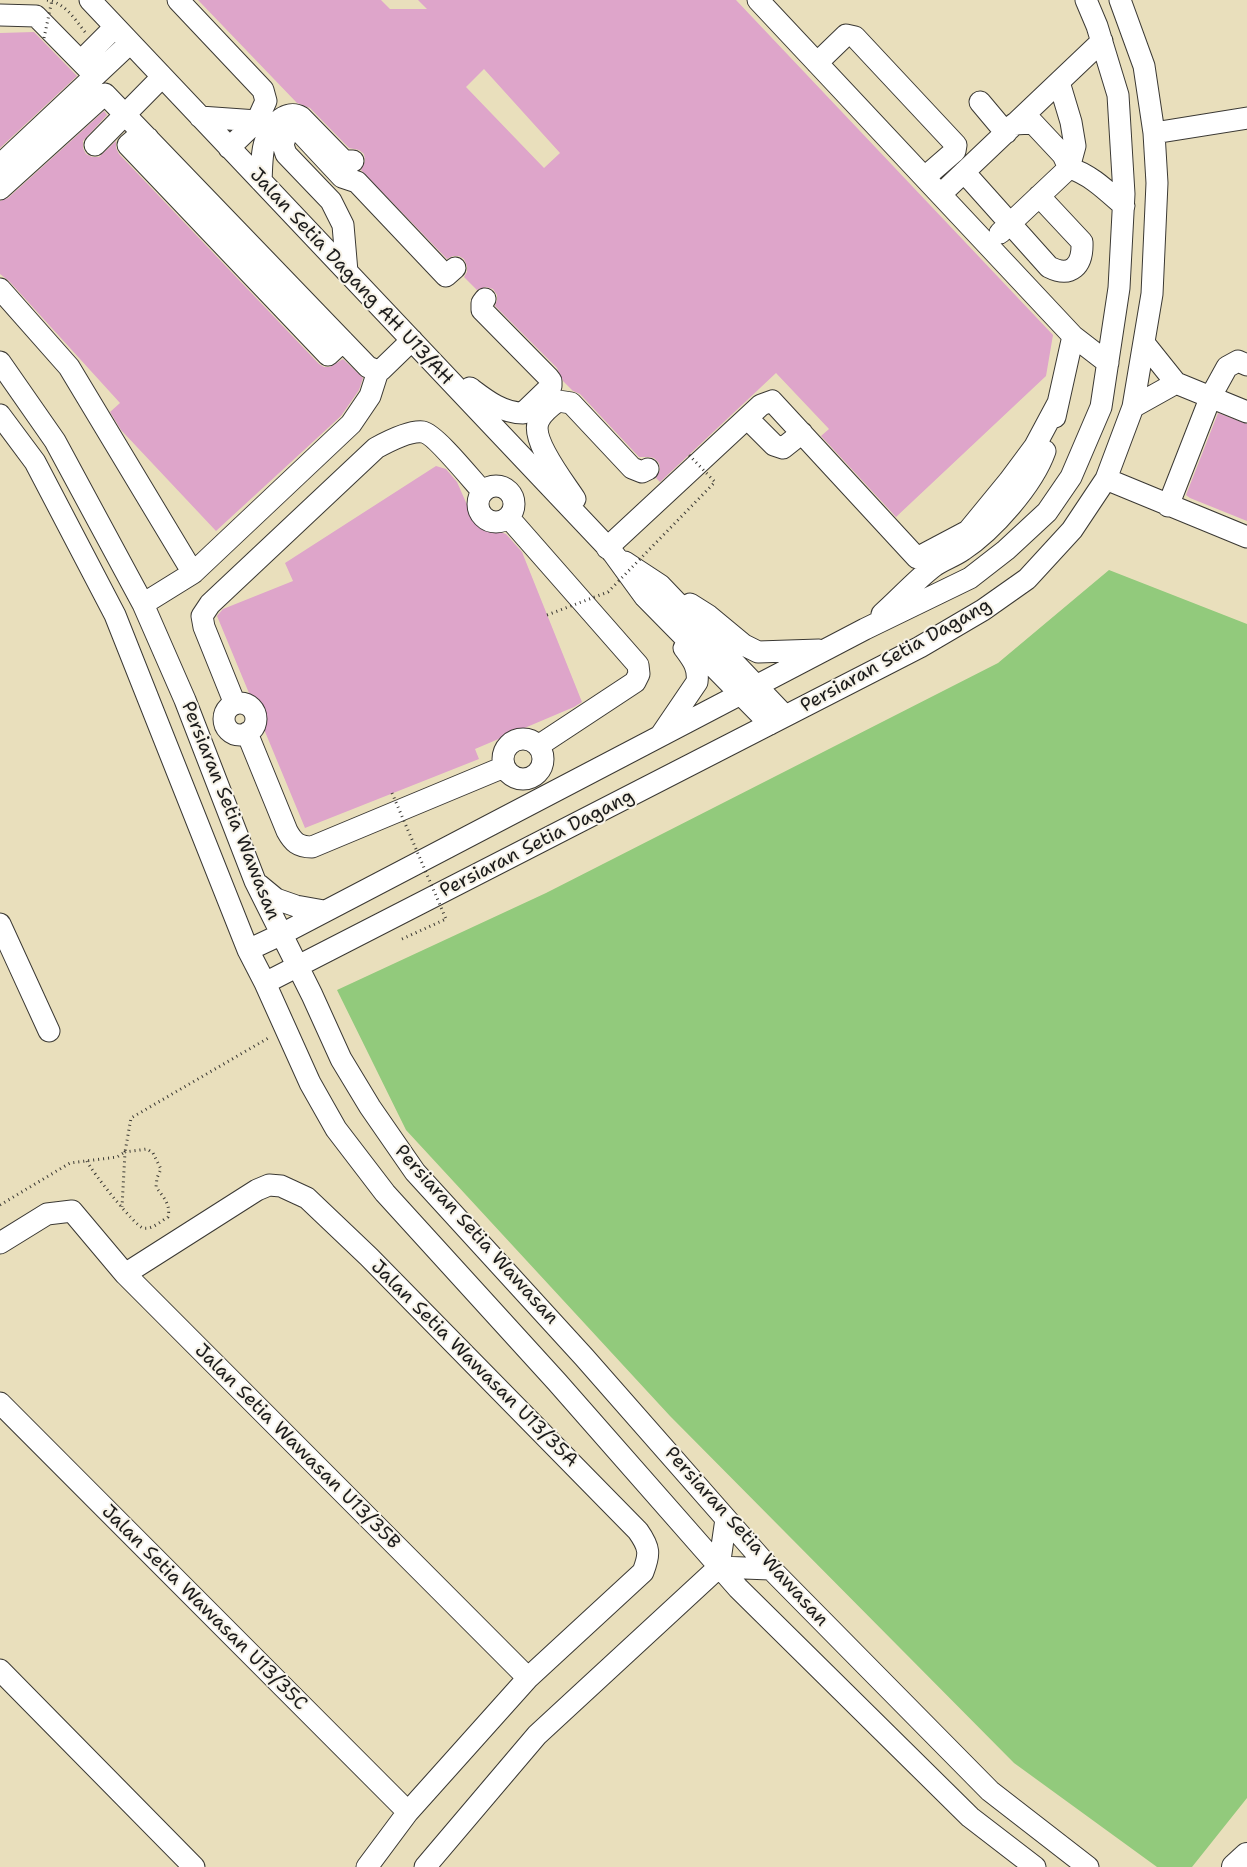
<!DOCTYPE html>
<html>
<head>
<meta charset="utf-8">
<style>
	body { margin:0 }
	canvas { display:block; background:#e9dfbc }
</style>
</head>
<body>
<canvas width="1247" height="1867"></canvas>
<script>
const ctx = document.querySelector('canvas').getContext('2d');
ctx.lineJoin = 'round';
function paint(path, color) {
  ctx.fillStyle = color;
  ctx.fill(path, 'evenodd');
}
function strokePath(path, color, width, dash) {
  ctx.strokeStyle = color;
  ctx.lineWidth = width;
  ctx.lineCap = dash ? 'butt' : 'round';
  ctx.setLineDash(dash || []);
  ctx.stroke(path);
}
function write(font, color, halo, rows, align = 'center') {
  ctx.font = font + ' "Shantell Sans",sans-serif';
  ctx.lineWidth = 4;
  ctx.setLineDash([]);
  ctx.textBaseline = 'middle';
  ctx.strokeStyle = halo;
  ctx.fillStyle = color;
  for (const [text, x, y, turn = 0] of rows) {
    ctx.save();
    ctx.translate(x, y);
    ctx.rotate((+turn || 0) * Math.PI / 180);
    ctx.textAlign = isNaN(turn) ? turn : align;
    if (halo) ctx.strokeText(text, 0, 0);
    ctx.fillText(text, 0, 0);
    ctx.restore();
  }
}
paint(new Path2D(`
	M1109 570 1247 624V1798L1192 1867H1157L1014 1763 670 1416 406 1130 337 990 546 893 998 663Z`), '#92ca7c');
paint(new Path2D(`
	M198 0H381L390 9H427L418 0H736L1053 335 1046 376 896 517 821 436 829 429 776 373 660 482 656 478 660 470 659 463 654 458 649 457H639L580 394 573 391 563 381 557 368 495 306 497 300V295L493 289 486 287 477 290 464 277 467 272V266L464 259 459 256H453L447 259 361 170 365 161 364 154 359 150 349 148 310 108 297 103ZM484 69 560 153 544 168 466 87Z
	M34 32 77 76 0 148V33Z
	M104 111 107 115 83 141V148L86 154 92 157H99L116 141V148L119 154 319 364 324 367H330L343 359 363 378 359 390 341 416 216 531 121 430 110 412 120 403 9 281 0 274V201L8 198Z
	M1218 413 1247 424V521L1190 498 1186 495Z
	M436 466 446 469 457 482 475 523 506 534 522 552 582 702 574 707 475 749 479 759 305 828 217 616 223 609 293 581 285 563Z`), '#dea5ca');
const minor = new Path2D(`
	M90 0 613 553 645 597 770 724
	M178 0 263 90 266 101 257 121 229 148
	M758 0 1073 336 1108 363
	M0 15 36 16 95 76
	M81 61 115 27
	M817 63 846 35 855 37 956 145 955 151 925 177
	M1059 82 1071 122 1075 146 1069 168
	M980 102 1006 133
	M200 117 257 121
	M1014 124 1033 123 1063 155 1069 168
	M1154 133 1247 118
	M148 138 135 139 128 145 328 355 343 341
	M95 145 162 77
	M0 165 130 43
	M964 172 1049 267C1071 278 1083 266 1082 242L1039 196
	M261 181C262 167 261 149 267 137 272 124 287 109 301 117L344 161H353
	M0 189 105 94 368 367 378 371
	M941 194 1102 41
	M1000 233 1069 168C1090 174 1107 191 1124 206
	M347 272 343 225 331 201 286 154 283 145 286 135 295 130 301 133 342 177 357 182 446 276 455 268
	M0 289 69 367 193 573 143 604
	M1144 343 1176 383 1247 412
	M0 362 55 441 143 604 185 700 255 881 312 995 341 1059 370 1107 415 1172 584 1357 765 1563 990 1791 1088 1867
	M470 388C486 400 502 413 523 413L551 386V381L548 377 482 310V303L485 299
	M1133 407 1176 383
	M0 415 35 462 115 615 248 950 265 983 310 1083 336 1129 385 1193 557 1382 738 1588 970 1817 1035 1867
	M1055 417 1073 336
	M747 418 774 445 783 448 802 433
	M1106 479 1247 537
	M478 504a18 18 0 1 1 36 0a18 18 0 1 1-36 0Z
	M575 499C565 483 529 439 539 420 543 412 551 406 558 401L571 403 632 468 642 472 648 469
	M1168 506 1211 396 1227 367 1238 361 1247 365
	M509 518 638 665 639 674 635 682 538 746
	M607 548 761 405 772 401 917 558 968 531 1009 481 1035 446 1058 403
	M625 562 660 585 785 716
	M193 573 351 424 370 396 378 371 381 370 412 340
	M690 604 709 616 744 645 758 652 819 650
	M882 614C899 599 915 581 933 567 942 560 953 557 963 550 993 530 1033 485 1045 451
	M224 719a16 16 0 1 1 32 0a16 16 0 1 1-32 0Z
	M235 704 204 627 202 616 210 604 376 448C387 442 410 430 423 432 435 434 472 480 483 492
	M247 733 287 831C293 842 298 847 312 847L504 767
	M661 735 697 682C699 667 692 659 684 648
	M503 759a20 20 0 1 1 40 0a20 20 0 1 1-40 0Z
	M259 885 276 899 296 906 324 911
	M0 924 49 1031
	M248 950 280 935 865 629 970 578 1006 550 1047 512 1071 477 1101 407 1119 288 1124 194 1118 95 1097 26 1086 0
	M265 983 920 647 983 610 1027 579 1072 530 1106 479 1133 407 1152 294 1157 183 1154 133 1144 66 1120 0
	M0 1243 47 1214 72 1211 125 1274 528 1678
	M125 1274 257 1190 269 1185 281 1186 307 1198 369 1257 638 1531C650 1548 650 1554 643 1572L528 1678 408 1812 367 1867
	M0 1403 408 1812
	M719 1567 770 1569
	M0 1670 194 1867
	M425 1867 537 1735 719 1567 726 1519`);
const major = new Path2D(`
	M1235 1867 1247 1856`);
strokePath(minor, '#3b3934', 23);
strokePath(major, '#3b3934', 28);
strokePath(new Path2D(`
	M47 0C65 3 74 18 85 32
	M402 939 446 919
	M87 1161C92 1172 134 1225 143 1228 152 1230 161 1221 168 1217 171 1204 163 1197 156 1187L157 1178 161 1169 153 1153 147 1149 125 1152 122 1207
	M0 1205 70 1163 117 1157 125 1152 131 1118 270 1037`), '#3b3934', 3, [1, 4]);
strokePath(minor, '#fff', 21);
strokePath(major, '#fff', 26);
strokePath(new Path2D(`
	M44 38 52 0
	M547 615 608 592 715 482 689 455
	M392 793 446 919`), '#3b3934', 3, [1, 4]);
write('19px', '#1c1c1c', '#f7f3e8', [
	["Jalan Setia Dagang AH U13/AH",351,277,47],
	["Persiaran Setia Dagang",896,656,-29],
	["Persiaran Setia Wawasan",230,811,68],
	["Persiaran Setia Dagang",537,844,-27],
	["Persiaran Setia Wawasan",476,1235,48],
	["Jalan Setia Wawasan U13/35A",474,1364,45],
	["Jalan Setia Wawasan U13/35B",297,1447,45],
	["Persiaran Setia Wawasan",746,1537,48],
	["Jalan Setia Wawasan U13/35C",204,1608,45]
]);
</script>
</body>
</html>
